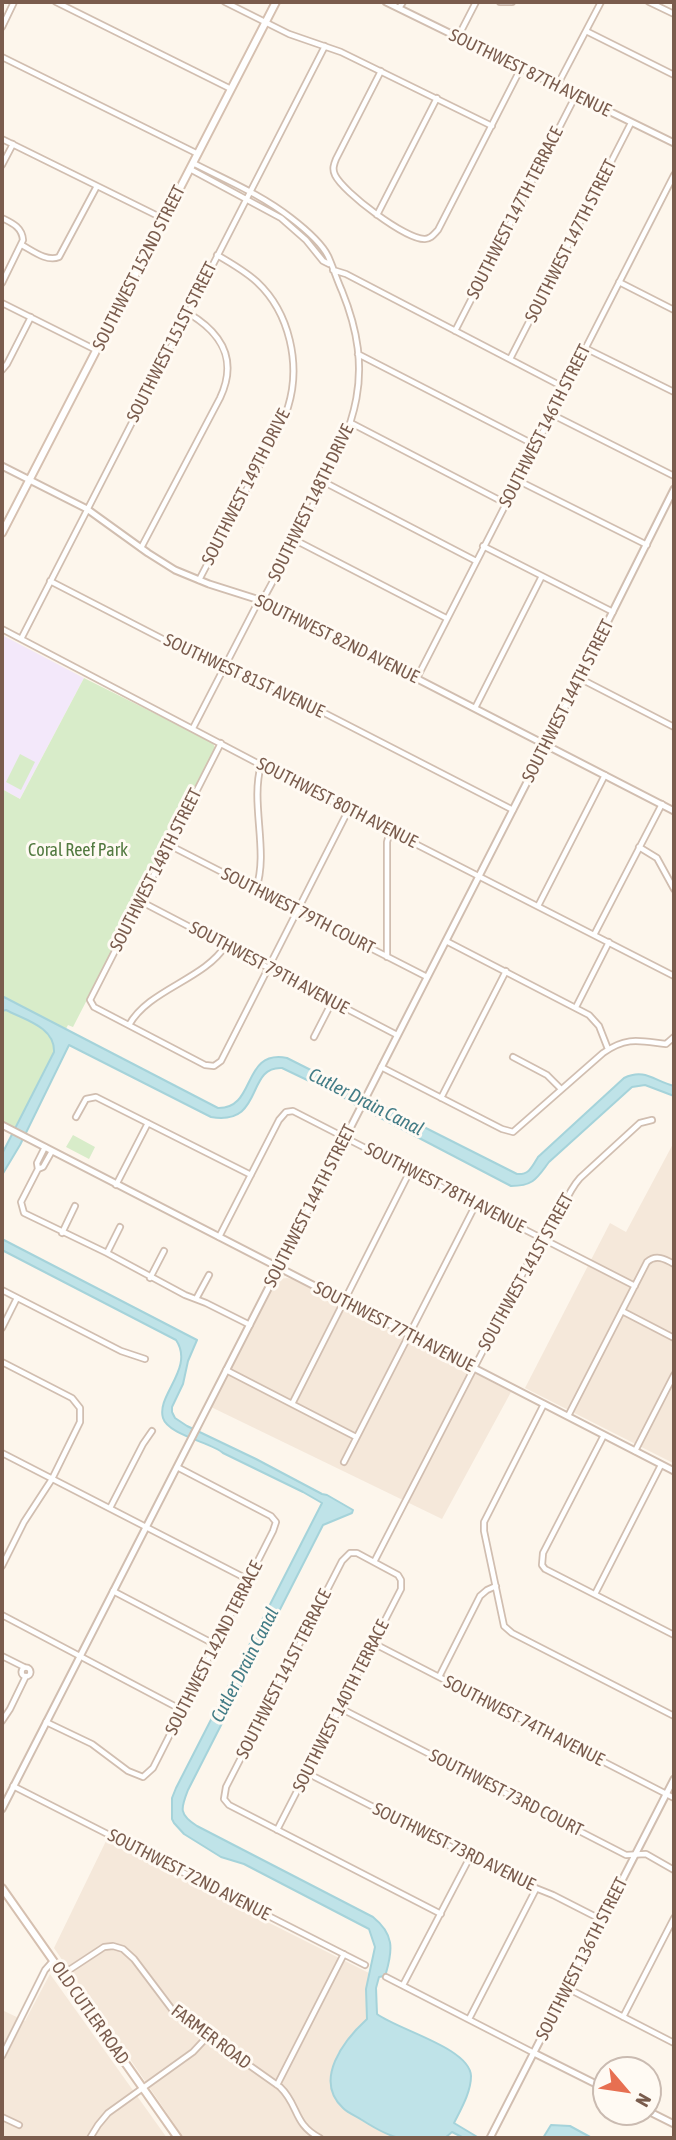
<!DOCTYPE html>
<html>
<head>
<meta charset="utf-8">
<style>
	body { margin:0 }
	#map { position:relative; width:676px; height:2140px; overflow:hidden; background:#fdf6ec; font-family:"Asap Condensed",sans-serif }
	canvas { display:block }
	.frame { position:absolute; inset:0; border:4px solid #7a5c4d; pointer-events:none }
	.north { position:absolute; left:592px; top:2056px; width:70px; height:70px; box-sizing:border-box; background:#fffaf3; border:2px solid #cabbb1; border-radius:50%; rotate:119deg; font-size:19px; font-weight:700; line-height:28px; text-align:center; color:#7a5c4d }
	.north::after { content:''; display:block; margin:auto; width:24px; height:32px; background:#e76f51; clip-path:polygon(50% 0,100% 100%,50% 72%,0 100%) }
</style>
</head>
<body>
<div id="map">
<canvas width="676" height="2140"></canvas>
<div class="frame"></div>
<div class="north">N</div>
</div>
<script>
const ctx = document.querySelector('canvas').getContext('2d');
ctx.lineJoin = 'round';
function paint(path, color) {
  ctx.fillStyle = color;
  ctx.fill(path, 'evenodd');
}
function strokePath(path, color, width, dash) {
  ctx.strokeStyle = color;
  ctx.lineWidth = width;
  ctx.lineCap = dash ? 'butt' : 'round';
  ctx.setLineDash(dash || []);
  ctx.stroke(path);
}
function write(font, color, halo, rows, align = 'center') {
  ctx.font = font + ' "Asap Condensed",sans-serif';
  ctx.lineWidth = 6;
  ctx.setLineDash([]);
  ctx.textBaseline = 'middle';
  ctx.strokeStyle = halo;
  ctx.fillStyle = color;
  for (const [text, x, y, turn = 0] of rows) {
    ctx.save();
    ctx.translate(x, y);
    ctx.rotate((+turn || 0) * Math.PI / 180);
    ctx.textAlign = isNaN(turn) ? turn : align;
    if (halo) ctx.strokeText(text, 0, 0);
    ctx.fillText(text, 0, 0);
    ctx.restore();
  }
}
paint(new Path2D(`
	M674 1142V1459L673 1463 525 1388 610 1223 626 1232Z
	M287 1278 293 1279 511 1392 442 1519 211 1407 273 1285 279 1279Z
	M106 1841 369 1973 366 1989 367 2019 357 2028 338 2053 332 2071V2091L344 2109 370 2125 399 2138H184L54 1948Z
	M50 1974 167 2138H2V2010L25 2021Z`), '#f5e8da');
paint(new Path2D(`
	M2 635 84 678 20 799 2 789Z`), '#f3e8fa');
paint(new Path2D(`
	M84 678 212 742 216 749 73 1027 68 1025 15 1128 2 1122V789L20 799Z
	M20 754 35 762 21 790 6 782Z
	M73 1135 95 1147 89 1159 66 1147Z`), '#d8ecc9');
const water = new Path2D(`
	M2 996 218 1108C257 1109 241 1049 287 1058L517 1174C529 1175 532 1167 538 1157L624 1078C645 1068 654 1081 674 1086V1096L645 1085 632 1087 549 1162C537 1178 534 1186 511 1186L354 1104 353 1102 282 1068C245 1066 265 1126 211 1117L69 1045 20 1145 2 1175V1154L54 1052C55 1027 25 1020 6 1010L2 1011Z
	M2 1239 197 1340 188 1361 183 1384 172 1407V1412L175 1418 187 1426 256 1459 322 1494 327 1495 353 1510 352 1513 323 1525 188 1790C181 1808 178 1814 197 1826L373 1917C394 1934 393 1949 386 1973L384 1976 379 1977 376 1988 377 2014C398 2030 470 2048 471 2076 471 2092 461 2109 454 2123L479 2138H464L452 2132 445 2138C431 2138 416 2140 401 2138 389 2137 373 2127 362 2120 356 2116 348 2113 343 2108 313 2080 344 2040 367 2019L366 1989 375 1947 369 1929 244 1864 221 1857 184 1834 174 1823 172 1819V1798L176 1788 322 1503 303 1492 223 1453C213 1443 168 1435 163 1418 156 1395 195 1368 176 1340L2 1250Z
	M551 2125 570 2126 592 2138H543Z`);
paint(water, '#bfe3e8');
strokePath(water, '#a5d3da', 2);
const minor = new Path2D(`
	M56 2 231 89
	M225 2 289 34 341 52 492 126
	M500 2H512
	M649 2 674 14
	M399 8 403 2
	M2 27 14 2
	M586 31 674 75
	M458 37 476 2
	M2 57 198 154
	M381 71 336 159C334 164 332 169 335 175 343 192 406 240 425 239 431 239 434 234 438 230L521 68
	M557 86 601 2
	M2 139 164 219
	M193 163C226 180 262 195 291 218 304 228 321 242 328 256 333 267 337 280 342 291 376 375 355 424 316 499 299 531 283 563 266 594L256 606 193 728
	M2 165 13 144
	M190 169 281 218 306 240 323 261 329 264
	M377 215 437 98
	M2 218C12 223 22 227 23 240L2 283
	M22 245C33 251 47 262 59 257L97 186
	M333 270 346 274 565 388
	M619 282 674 310
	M2 303 96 350
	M455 331 576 95
	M585 348 674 392
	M358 354 535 445
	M510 359 631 123
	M2 370 7 364 31 317
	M551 414 674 476
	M351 423 505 503
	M517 480 647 545
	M324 482 476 561
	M295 540 446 618
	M483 546 613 612
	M141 548 220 398C238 360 222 333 188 313
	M199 580C217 545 236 510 254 475 266 453 280 431 288 407 301 365 290 313 257 282 245 271 231 263 217 255
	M50 581 217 667 264 682 513 810
	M2 629 261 765 674 976
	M21 639 325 46
	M417 678 674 175
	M579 678 674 727
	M475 708 542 576
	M221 743 90 1000 94 1007 205 1065 214 1066 221 1061 349 809
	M169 845 427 977
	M639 847 657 858 674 889
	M256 889C269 851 250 804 261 765
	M140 901 397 1035
	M538 906 605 775
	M594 935 662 804
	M446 941 589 1015 599 1026 608 1049
	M387 957V842L390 831
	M576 1007 609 942
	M129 1025C149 989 204 980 226 945
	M314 1037 332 1002
	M513 1057 547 1075 561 1089
	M381 1067 502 1129 513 1132 603 1053C627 1036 640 1041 666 1044L674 1037
	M441 1098 506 971
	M76 1117 86 1099 96 1097 251 1175
	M45 1147 37 1163 38 1169 21 1202 24 1213 107 1253 185 1295 206 1303 250 1325
	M38 1169 43 1167 52 1151
	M116 1185 148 1123
	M62 1233 75 1206
	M219 1237 279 1120 286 1112 293 1111 635 1286
	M107 1253 120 1227
	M150 1278 164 1251
	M2 1290 121 1351 145 1359
	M196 1299 209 1275
	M622 1311 674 1338
	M2 1328 17 1298
	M2 1362 72 1398 80 1408V1422L52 1479 24 1522 2 1566
	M226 1370 356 1437
	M292 1404 410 1171
	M544 1404 484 1522V1531L504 1626 512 1633 674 1716
	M568 1416 647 1262C656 1254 665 1259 674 1264
	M604 1435 543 1553 542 1565 545 1569 674 1635
	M635 1451 674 1375
	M2 1453 249 1580
	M344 1462 476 1204
	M110 1508 143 1444 152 1431
	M374 1562 538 1244C559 1226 562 1198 580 1178L640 1123 652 1120
	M113 1591 216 1645
	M595 1594 661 1465
	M2 1615 182 1710
	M373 1643 674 1798
	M2 1656 24 1667
	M21.5 1672a4.5 4.5 0 1 1 9 0a4.5 4.5 0 1 1-9 0Z
	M439 1677 480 1596 487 1590 496 1586
	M340 1708 626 1855 646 1854 674 1870
	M2 1721 10 1709 26 1676
	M46 1722 92 1744 128 1771 143 1777 153 1768 273 1531 276 1522 271 1516 177 1467
	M307 1773 518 1881 553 1895 602 1920
	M13 1786 365 1965
	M277 1830 401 1589V1580L398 1575 357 1553H350L342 1561 226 1787 224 1799 229 1805 441 1914
	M63 1974 104 1947 113 1946 123 1949 134 1959 174 2012 280 2087C299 2105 293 2124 320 2138
	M386 1977 534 2053
	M403 1985 470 1857
	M567 1988 674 2043
	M623 2017 674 1918
	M469 2019 536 1889
	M2 2056 45 1970 53 1961
	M277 2085 344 1954
	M2 2117 19 2125
	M90 2138 98 2125 108 2113 193 2052 207 2037`);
const tertiary = new Path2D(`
	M386 2 674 143
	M2 466 87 509 148 553 175 570 209 584 272 604 674 811
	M2 1125 674 1471
	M2 1809 546 745 674 489
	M534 2053 606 2089
	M648 2111 674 2124
	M490 2138 674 1779`);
const secondary = new Path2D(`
	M2 533 276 2
	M2 1888 178 2138`);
strokePath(minor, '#d1beb0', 8);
strokePath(tertiary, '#d1beb0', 9);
strokePath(secondary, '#d6c0b0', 10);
strokePath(minor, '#fff', 4.5);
strokePath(tertiary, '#fff', 5);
strokePath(secondary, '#fff', 6);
write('18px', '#7a5c4d', '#fffaf3', [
	["SOUTHWEST 87TH AVENUE",530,73,26],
	["SOUTHWEST 147TH TERRACE",515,213,-63],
	["SOUTHWEST 147TH STREET",571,241,-63],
	["SOUTHWEST 152ND STREET",139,268,-63],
	["SOUTHWEST 151ST STREET",172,342,-63],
	["SOUTHWEST 146TH STREET",545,426,-63],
	["SOUTHWEST 149TH DRIVE",246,487,-63],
	["SOUTHWEST 148TH DRIVE",311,503,-64],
	["SOUTHWEST 82ND AVENUE",337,639,26],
	["SOUTHWEST 81ST AVENUE",244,676,25],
	["SOUTHWEST 144TH STREET",568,701,-63],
	["SOUTHWEST 80TH AVENUE",337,803,27],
	["SOUTHWEST 148TH STREET",156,870,-63],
	["SOUTHWEST 79TH COURT",298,911,27],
	["SOUTHWEST 79TH AVENUE",269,968,28],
	["SOUTHWEST 78TH AVENUE",445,1188,27],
	["SOUTHWEST 144TH STREET",310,1206,-63],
	["SOUTHWEST 141ST STREET",526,1272,-61],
	["SOUTHWEST 77TH AVENUE",394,1327,27],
	["SOUTHWEST 142ND TERRACE",214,1648,-63],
	["SOUTHWEST 141ST TERRACE",284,1674,-63],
	["SOUTHWEST 140TH TERRACE",341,1706,-63],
	["SOUTHWEST 74TH AVENUE",524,1721,27],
	["SOUTHWEST 73RD COURT",506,1793,27],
	["SOUTHWEST 73RD AVENUE",454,1847,26],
	["SOUTHWEST 72ND AVENUE",189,1875,27],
	["SOUTHWEST 136TH STREET",582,1959,-63],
	["OLD CUTLER ROAD",90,2013,55],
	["FARMER ROAD",211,2037,37]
]);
write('18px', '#537a41', '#fffaf3', [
	["Coral Reef Park",78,850]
]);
write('italic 19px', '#437c86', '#fffaf3', [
	["Cutler Drain Canal",366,1102,27],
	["Cutler Drain Canal",245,1665,-63]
]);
</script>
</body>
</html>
